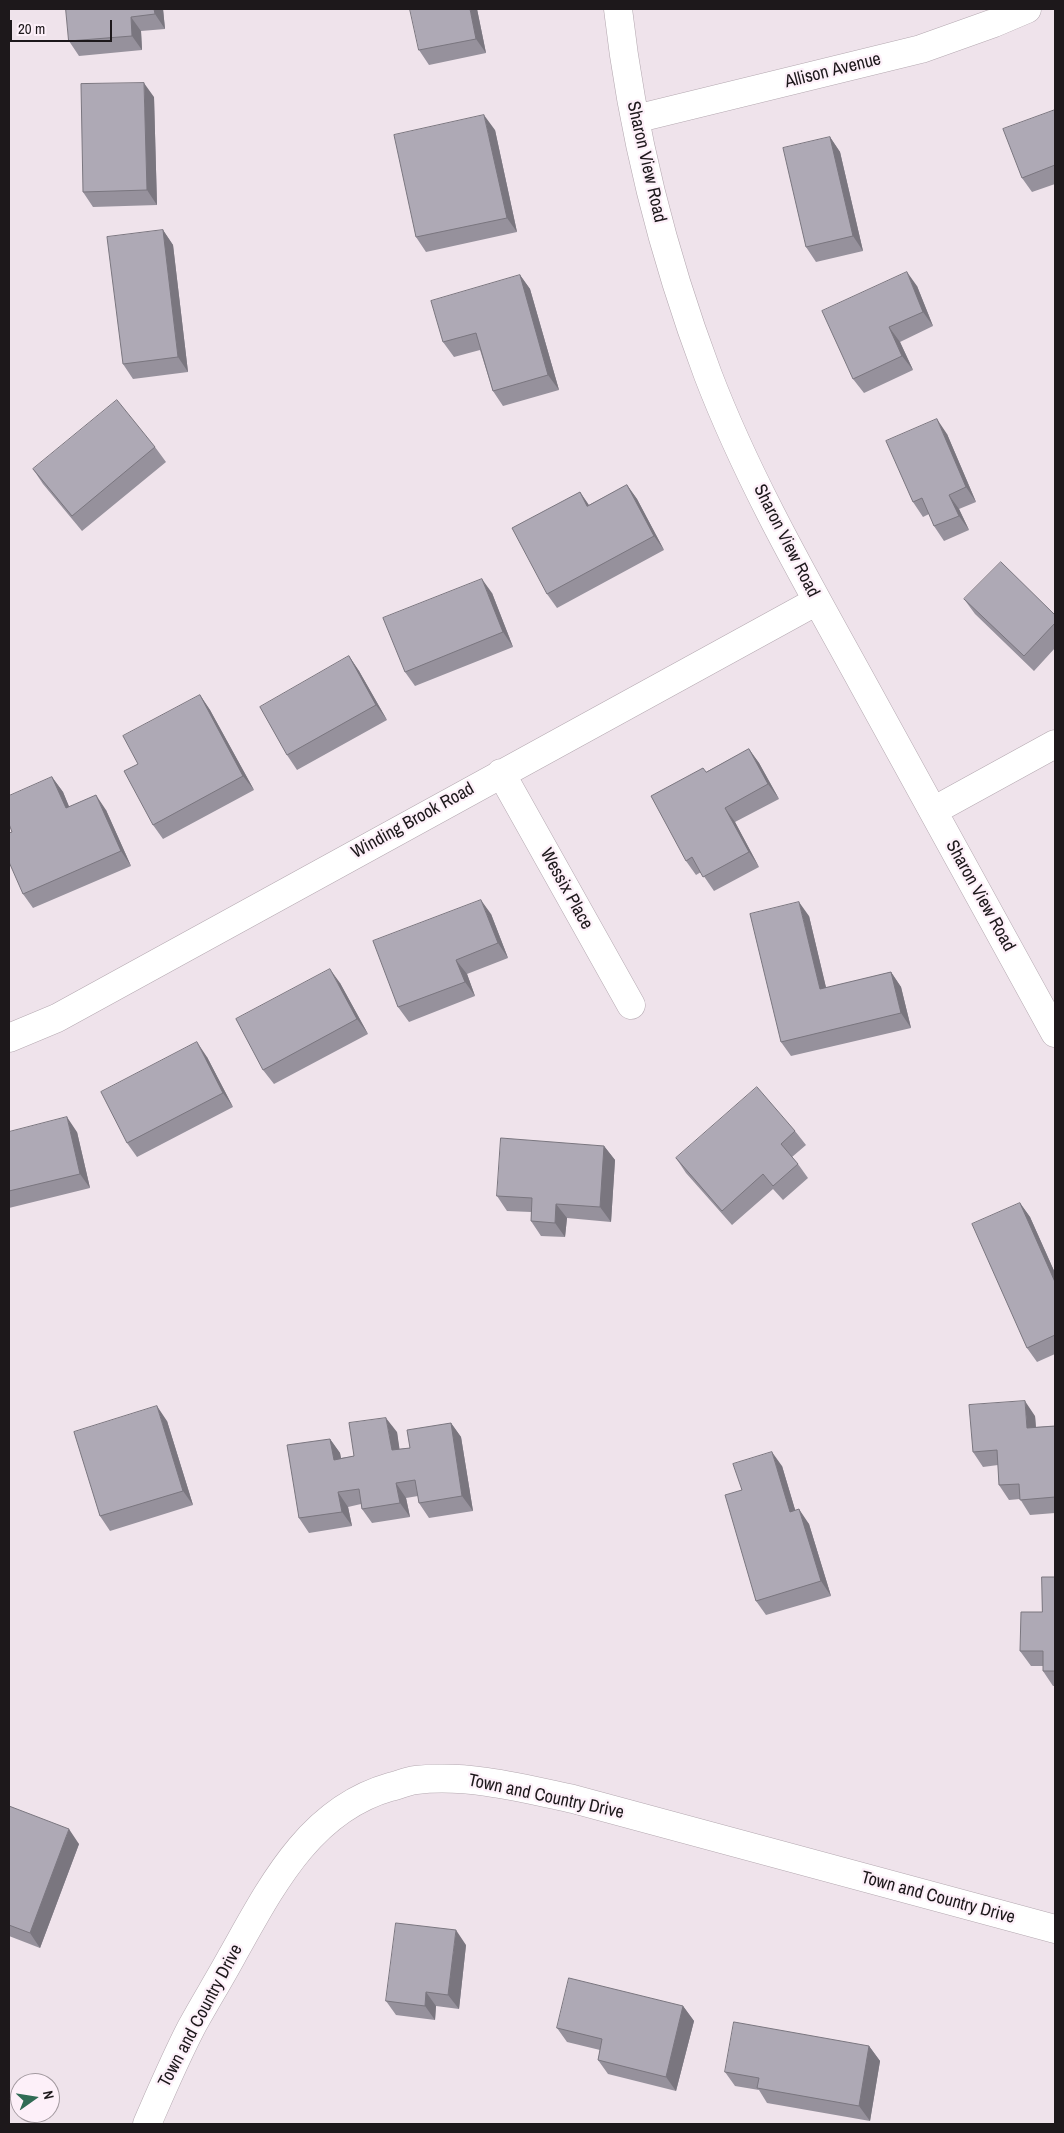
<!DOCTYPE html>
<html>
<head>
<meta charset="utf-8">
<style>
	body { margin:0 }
	#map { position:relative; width:1064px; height:2133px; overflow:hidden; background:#efe3eb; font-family:"Archivo Narrow",sans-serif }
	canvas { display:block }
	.frame { position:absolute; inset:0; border:10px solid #1d181b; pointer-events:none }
	.north { position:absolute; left:10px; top:2073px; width:50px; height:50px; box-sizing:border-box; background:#fdf0f9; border:1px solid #a39aa0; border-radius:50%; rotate:77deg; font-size:14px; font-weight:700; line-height:20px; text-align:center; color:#1d181b }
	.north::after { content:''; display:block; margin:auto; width:18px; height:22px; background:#306b55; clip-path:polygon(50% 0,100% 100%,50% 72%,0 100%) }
	.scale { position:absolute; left:10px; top:20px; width:102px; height:22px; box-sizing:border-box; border:2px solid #1d181b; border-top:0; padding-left:6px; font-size:15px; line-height:18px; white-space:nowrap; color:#1d181b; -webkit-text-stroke:4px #fdf0f9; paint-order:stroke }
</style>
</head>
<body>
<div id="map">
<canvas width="1064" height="2133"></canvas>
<div class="frame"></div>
<div class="north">N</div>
<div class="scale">20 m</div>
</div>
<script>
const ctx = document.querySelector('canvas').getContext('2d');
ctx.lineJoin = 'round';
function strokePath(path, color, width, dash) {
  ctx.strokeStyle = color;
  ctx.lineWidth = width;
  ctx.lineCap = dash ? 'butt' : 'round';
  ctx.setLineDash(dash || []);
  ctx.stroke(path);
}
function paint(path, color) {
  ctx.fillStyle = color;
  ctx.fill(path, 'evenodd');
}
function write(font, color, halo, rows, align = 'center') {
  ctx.font = font + ' "Archivo Narrow",sans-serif';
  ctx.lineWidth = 4.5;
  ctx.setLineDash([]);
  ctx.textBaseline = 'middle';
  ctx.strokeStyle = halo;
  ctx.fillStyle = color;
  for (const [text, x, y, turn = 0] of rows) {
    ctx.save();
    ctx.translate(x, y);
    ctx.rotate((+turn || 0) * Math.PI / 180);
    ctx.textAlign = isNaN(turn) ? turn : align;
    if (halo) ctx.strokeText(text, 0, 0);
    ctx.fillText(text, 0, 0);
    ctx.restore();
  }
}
const minor = new Path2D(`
	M618 9C632 133 664 258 708 375 749 482 807 582 862 682 926 799 991 916 1055 1033
	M635 119 921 49 994 23 1027 9
	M501 773 631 1005
	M933 811 1055 744
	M9 1038 57 1018 817 601
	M147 2124C161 2092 175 2059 191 2028 204 2004 219 1980 232 1956 271 1887 309 1810 390 1787 399 1785 407 1781 416 1780 469 1774 522 1788 573 1799L1055 1929`);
strokePath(minor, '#b4a8b0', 29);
strokePath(minor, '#fff', 28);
paint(new Path2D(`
	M66 9H163L165 29 141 31 142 50 79 56 69 41Z
	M477 9 486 53 429 65 419 50Z
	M154 97 157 205 93 207 83 192Z
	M1055 110V184L1032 192 1022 178Z
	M495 130 517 232 426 252 416 237Z
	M830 137 840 152 863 251 816 262 806 247Z
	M163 230 173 245 188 372 133 379 123 364Z
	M520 275 530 289 559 390 503 406 493 391 480 350 454 357 443 342Z
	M917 286 933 326 900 342 913 370 864 393 853 379Z
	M947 434 976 502 959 509 969 530 944 541 934 526 929 514 923 517 913 502Z
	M155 447 166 462 82 531 43 484 33 469Z
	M627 485 637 499 664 550 557 608 547 594 580 492 589 505Z
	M492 593 513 647 415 686 405 672Z
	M964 599 1055 615V648L1034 671 975 614Z
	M349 656 359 671 387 720 297 770 287 755Z
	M200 695 210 710 254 790 163 839 153 825 138 764Z
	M749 749 759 763 779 799 735 822 759 867 714 891 701 872 696 875 686 861 706 772Z
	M52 777 63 792 69 807 106 810 131 866 33 908 23 894 12 832Z
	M491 914 508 958 467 974 475 996 409 1022 398 1007Z
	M809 916 826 988 891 972 901 987 911 1028 791 1056 781 1042Z
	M340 983 368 1034 274 1084 263 1070Z
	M207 1057 233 1107 137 1157 127 1143Z
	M795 1131 806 1145 792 1157 798 1164 808 1178 783 1200 773 1189 732 1225 686 1173 676 1158Z
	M9 1132H77L90 1188 9 1208Z
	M604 1146 615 1160 611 1222 567 1218 565 1237 541 1236 531 1221V1212L507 1211 497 1196Z
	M1020 1203 1030 1217 1055 1273V1354L1037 1362 1027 1348Z
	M1035 1416 1036 1427 1055 1426V1513L1030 1515 1020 1499 1009 1500 999 1485 998 1465 983 1467 973 1452Z
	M167 1421 193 1505 110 1531 100 1516Z
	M451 1423 461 1437 473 1511 429 1518 419 1503 418 1496 406 1498 410 1517 372 1523 362 1509 361 1504 348 1507 352 1526 309 1533 299 1518 330 1439 340 1453 341 1458 354 1456 397 1432 399 1449 410 1448Z
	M782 1466 795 1510 809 1524 831 1596 766 1615 756 1601 742 1490Z
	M1055 1577V1686H1053L1043 1671V1666H1031L1020 1651 1042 1612Z
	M9 1806 79 1844 40 1948 9 1936Z
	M466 1945 459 2009 436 2006 435 2020 396 2015 386 2001Z
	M683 2006 694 2021 676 2091 608 2074 598 2060 600 2050 567 2042 557 2028Z
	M869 2046 880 2061 870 2121 767 2103 759 2090 735 2086 725 2072Z`), '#96919c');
paint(new Path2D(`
	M154 9H163L165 29 155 14Z
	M470 9H477L486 53 476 39Z
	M131 17 141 31 142 50 132 36Z
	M144 83 154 97 157 205 147 190Z
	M484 115 495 130 517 232 507 218Z
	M830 137 840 152 863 251 853 236Z
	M163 230 173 245 188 372 178 357Z
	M907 272 917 286 933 326 923 312Z
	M520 275 530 289 559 390 548 375Z
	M889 327 900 342 913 370 902 356Z
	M937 419 947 434 976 502 966 487Z
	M627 485 637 499 664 550 654 536Z
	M580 492 590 507 587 506Z
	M949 495 959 509 969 530 959 516Z
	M482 579 492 593 513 647 503 632Z
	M349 656 359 671 387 720 376 705Z
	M200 695 210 710 254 790 243 776Z
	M749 749 759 763 779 799 768 784Z
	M52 777 63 792 76 823 66 808Z
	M96 795 106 810 131 866 121 851Z
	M725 808 735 822 759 867 749 852Z
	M481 900 491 914 508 958 498 943Z
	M799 902 809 916 830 1004 820 989Z
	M456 960 467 974 475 996 465 982Z
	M330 969 340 983 368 1034 357 1019Z
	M891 972 901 987 911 1028 901 1013Z
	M197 1042 207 1057 233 1107 223 1093Z
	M67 1117 77 1132 90 1188 80 1174Z
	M604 1146 615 1160 611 1222 600 1207Z
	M1020 1203 1030 1217 1055 1273V1282Z
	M556 1204 567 1218 565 1237 555 1223Z
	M1025 1401 1035 1416 1037 1443 1027 1428Z
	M157 1406 167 1421 193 1505 183 1491Z
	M386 1418 397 1432 402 1465 392 1450Z
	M451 1423 461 1437 473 1511 462 1496Z
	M330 1439 340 1453 344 1474 334 1460Z
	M772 1452 782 1466 800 1526 790 1512Z
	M396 1483 406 1498 410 1517 400 1503Z
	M338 1492 348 1507 352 1526 342 1512Z
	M799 1509 809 1524 831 1596 821 1581Z
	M69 1829 79 1844 40 1948 30 1933Z
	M456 1930 466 1945 459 2009 448 1995Z
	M426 1992 436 2006 435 2020 425 2006Z
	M683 2006 694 2021 676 2091 666 2077Z
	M869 2046 880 2061 870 2121 859 2106Z`), '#7a767f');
const building = new Path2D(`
	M66 9H154L155 14 131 17 132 36 69 41Z
	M410 9H470L476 39 419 50Z
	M144 83 147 190 83 192 81 84Z
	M1055 110V165L1022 178 1003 129Z
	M484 115 507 218 416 237 394 135Z
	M830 137 853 236 806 247 783 148Z
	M163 230 178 357 123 364 107 237Z
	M907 272 923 312 889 327 902 356 853 379 822 311Z
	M520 275 548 375 493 391 476 333 443 342 431 301Z
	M117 400 155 447 72 516 33 469Z
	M937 419 966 487 949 495 959 516 934 526 922 498 913 502 886 441Z
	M627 485 654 536 547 594 512 528 580 492 587 506Z
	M1001 562 1055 615V623L1024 656 964 599Z
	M482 579 503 632 405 672 383 618Z
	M349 656 376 705 287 755 260 707Z
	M200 695 243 776 153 825 124 771 138 764 123 736Z
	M749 749 768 784 725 808 749 852 703 877 692 857 686 861 651 796 703 768 706 772Z
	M52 777 66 808 96 795 121 851 23 894 9 862V833L12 832 9 824V796Z
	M481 900 498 943 456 960 465 982 398 1007 373 941Z
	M799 902 820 989 891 972 901 1013 781 1042 750 914Z
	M330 969 357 1019 263 1070 236 1019Z
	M197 1042 223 1093 127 1143 101 1092Z
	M757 1087 795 1131 781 1144 798 1164 773 1186 763 1174 722 1211 676 1158Z
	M67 1117 80 1174 9 1191V1132Z
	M501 1138 604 1146 600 1207 556 1204 555 1223 531 1221 532 1198 497 1196Z
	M1020 1203 1055 1282V1335L1027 1348 972 1224Z
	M1025 1401 1027 1428 1055 1426V1497L1020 1500 1019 1484 999 1485 997 1450 973 1452 969 1405Z
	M157 1406 183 1491 100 1516 74 1432Z
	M386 1418 392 1450 410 1448 407 1430 451 1423 462 1496 419 1503 415 1480 396 1483 400 1503 362 1509 359 1489 338 1492 342 1512 299 1518 287 1445 330 1439 334 1460 354 1456 349 1423Z
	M772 1452 790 1512 799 1509 821 1581 756 1601 725 1495 742 1490 733 1464Z
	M1042 1577H1055V1671H1043V1651H1020L1021 1612H1042Z
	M9 1806 69 1829 30 1933 9 1925Z
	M396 1923 456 1930 448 1995 426 1992 425 2006 386 2001Z
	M569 1978 683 2006 666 2077 598 2060 602 2039 557 2028Z
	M734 2022 869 2046 859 2106 757 2088 759 2078 725 2072Z`);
paint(building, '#aea9b5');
strokePath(building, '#7a767f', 1);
write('18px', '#1d181b', '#fdf0f9', [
	["Allison Avenue",833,71,-14],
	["Sharon View Road",646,162,77],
	["Sharon View Road",786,541,63],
	["Winding Brook Road",413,821,-29],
	["Wessix Place",566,889,61],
	["Sharon View Road",980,896,61],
	["Town and Country Drive",546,1797,12],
	["Town and Country Drive",938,1898,15],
	["Town and Country Drive",201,2016,-62]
]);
</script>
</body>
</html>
